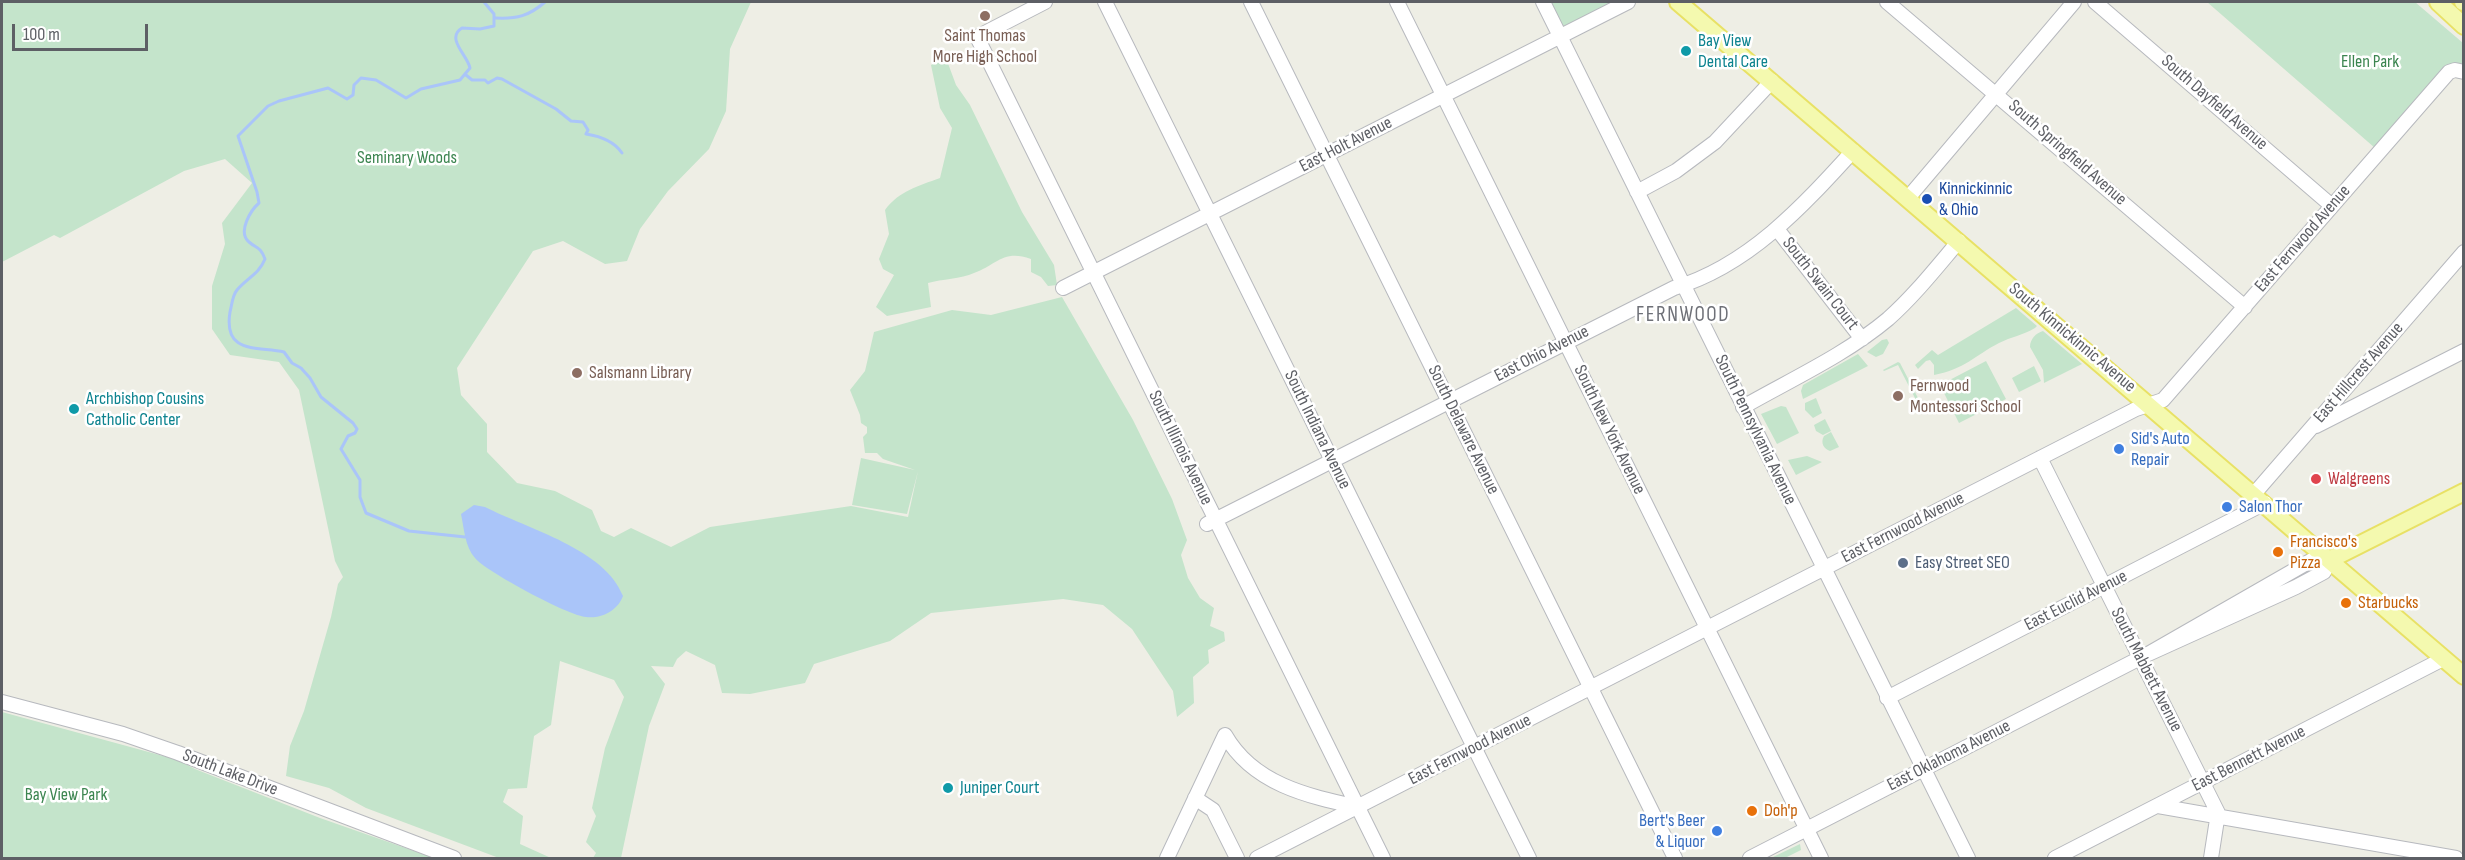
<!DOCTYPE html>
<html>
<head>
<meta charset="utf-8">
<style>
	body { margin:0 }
	#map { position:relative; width:2465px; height:860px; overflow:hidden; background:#eeeee5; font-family:"Sofia Sans Condensed",sans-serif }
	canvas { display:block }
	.frame { position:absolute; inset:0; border:3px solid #5d5f65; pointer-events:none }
	.scale { position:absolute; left:12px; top:24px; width:136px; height:27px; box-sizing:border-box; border:3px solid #5d5f65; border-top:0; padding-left:8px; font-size:18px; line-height:21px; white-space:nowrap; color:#5d5f65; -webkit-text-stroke:4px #fff; paint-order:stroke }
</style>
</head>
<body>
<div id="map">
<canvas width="2465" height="860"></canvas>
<div class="frame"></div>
<div class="scale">100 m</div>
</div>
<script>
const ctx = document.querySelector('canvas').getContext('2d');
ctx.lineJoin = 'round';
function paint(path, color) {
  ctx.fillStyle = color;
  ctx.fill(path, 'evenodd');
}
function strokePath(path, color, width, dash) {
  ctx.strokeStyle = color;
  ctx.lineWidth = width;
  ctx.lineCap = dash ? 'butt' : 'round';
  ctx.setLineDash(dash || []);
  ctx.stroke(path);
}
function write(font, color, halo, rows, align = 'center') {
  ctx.font = font + ' "Sofia Sans Condensed",sans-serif';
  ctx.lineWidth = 5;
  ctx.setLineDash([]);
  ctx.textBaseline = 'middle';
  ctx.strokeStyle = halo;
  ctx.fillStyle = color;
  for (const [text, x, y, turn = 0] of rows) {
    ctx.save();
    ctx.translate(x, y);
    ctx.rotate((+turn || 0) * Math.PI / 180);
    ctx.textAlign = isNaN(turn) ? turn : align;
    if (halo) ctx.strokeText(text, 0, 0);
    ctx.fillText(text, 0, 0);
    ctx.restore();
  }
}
paint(new Path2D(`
	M2 2H751L730 49 726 111 709 149 668 191 640 229 627 261 605 264 563 241 533 251 457 368 461 395 487 424V452L517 483 555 491 592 510 601 531 614 537 631 528 671 547 710 527 851 506 908 517 918 471 907 514 852 505 861 458 915 470 883 459 877 453H865L863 437 867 433V427L861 423 860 415 850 390 865 371 874 332 952 310 991 315 1062 297 1133 420 1172 499 1187 540 1181 555 1188 578 1200 598 1214 608 1210 626 1224 632 1225 641 1208 650 1209 663 1193 677 1194 703 1177 717 1173 691 1132 629 1103 605 1063 599 931 613 890 641 814 664 805 683 750 694 722 693 715 665 686 651 677 659 673 667 651 666 665 684 649 726 621 858H593L596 853 586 842 596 816 592 808 605 748 624 697 614 680 560 661 551 725 534 736 527 788 508 789 503 802 523 816 520 844 551 858H499L366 808 329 788 286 776 290 746 304 711 331 617 338 584 343 577 335 561 299 390 279 362 230 355 212 329V286L225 244 222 223 252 183 225 159 184 171 60 238 54 235 2 262Z
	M1550 2H1618L1565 27 1561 24Z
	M2207 2H2415L2463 43V65L2447 66 2375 148Z
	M946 58 956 85 970 105 1022 212 1054 265 1057 285 1048 286 1041 277 1031 272V259C1003 249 997 265 974 273 961 279 942 279 928 283L931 307 887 316 876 307 894 275 883 269 879 259 889 234 885 210C899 191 918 186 940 178L952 128 940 108 931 65Z
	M2016 308 2037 326 2035 328C2023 335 2011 337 1999 343 1974 356 1965 369 1934 375V365L1930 360 1926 361 1918 369 1915 365 1932 350 1938 355Z
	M2043 331 2082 364 2044 383 2043 370 2030 347C2030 339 2036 333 2043 331Z
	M1887 339 1889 343 1883 354 1876 357 1867 352 1882 340Z
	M1858 354 1868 366 1803 399 1801 391 1803 385Z
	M1986 361 2006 399 1959 423 1940 385Z
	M1898 362 1900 363 1918 398 1917 402 1898 365 1884 371 1883 370Z
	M2034 366 2041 381 2019 392 2012 378Z
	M1816 398 1822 413 1813 418 1805 410V403Z
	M1781 406 1786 407 1799 433 1777 444 1761 414Z
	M1825 419 1831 431 1823 435 1816 431 1814 425Z
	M1831 432 1839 447 1830 451C1824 449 1820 443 1824 436Z
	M1807 456 1822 462 1796 475 1788 460Z
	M2 712 178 760 195 769 320 818 434 858H2Z
	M1800 844 1801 850 1785 858H1771Z`), '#c4e4cb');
paint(new Path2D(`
	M474 505 485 507C528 529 605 549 623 596 618 610 602 619 586 617 569 616 485 571 475 558 465 547 464 528 461 514Z`), '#aac5f9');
strokePath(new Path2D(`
	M496 18C517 19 529 16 545 2
	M466 75 472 80H485L488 83 497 78 502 79 556 109 571 121 583 122 588 130 586 134C599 136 614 141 622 153
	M465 537 409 531 366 513 360 497V480L341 449 348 436 355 433 357 429 353 423 321 397 310 378 301 368 292 363 284 352C258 346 223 355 230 312 232 305 232 296 237 290 247 278 259 274 265 259 260 246 257 249 249 242 237 232 251 210 259 203L257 192 238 136 268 106 279 101 328 88 347 99 353 95 354 85 361 78 376 80 406 98 421 89 460 80 470 68C468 56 445 38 462 28L480 29 494 26V14L484 2`), '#aac5f9', 3);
const minor = new Path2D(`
	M1045 2 977 37 1383 858
	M1105 2 1529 858
	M1251 2 1675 858
	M1397 2 1821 858
	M1543 2 1968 858
	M1887 2 2245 307
	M2095 2 2332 206
	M1637 192 1676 171 1715 142 1772 81
	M1908 198 2074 2
	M1777 229 1862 339
	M1063 288 1628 2
	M1743 407C1792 379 1845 355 1888 319 1914 296 1936 268 1959 241
	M2316 426 2464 351
	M2040 458 2218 813 2211 858
	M2254 494 2464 252
	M1207 524 1674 288C1748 266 1802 207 1853 151
	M1887 698 2265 503
	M2 702 123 734 178 753 454 858
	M1195 798 1213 810 1237 858
	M2158 806 2456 858
	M1167 858 1225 735C1253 784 1307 796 1358 807
	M1257 858 2136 409 2163 400 2449 72 2455 70 2464 72
	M1750 858 2148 654 2296 587 2324 572 2331 559 2312 560 2148 654
	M2055 858 2443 659`);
const major = new Path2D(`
	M1678 2 2464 676
	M2438 2 2464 26
	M2463 2H2464
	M2331 559 2464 492`);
strokePath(minor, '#b7b9be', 16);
strokePath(major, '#e8e165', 20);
strokePath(minor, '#fff', 14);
strokePath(major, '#f4f9af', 16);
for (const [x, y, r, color] of [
	[985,16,6,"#8d6e63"],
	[1686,51,6,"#0f9aa8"],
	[1927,199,6,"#1a4fb4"],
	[577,373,6,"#8d6e63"],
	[1898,396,6,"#8d6e63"],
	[74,409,6,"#0f9aa8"],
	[2119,449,6,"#3f7fe0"],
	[2316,479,6,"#e0444e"],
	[2227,507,6,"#3f7fe0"],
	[2278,552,6,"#e8710a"],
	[1903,563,6,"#5c6f8a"],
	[2346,603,6,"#e8710a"],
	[948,788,6,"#0f9aa8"],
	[1752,811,6,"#e8710a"],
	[1717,831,6,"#3f7fe0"]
]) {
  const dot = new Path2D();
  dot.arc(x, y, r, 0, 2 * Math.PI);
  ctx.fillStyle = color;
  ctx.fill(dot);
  strokePath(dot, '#fff', 2);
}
write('18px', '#785e54', '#fff', [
	["Saint Thomas",985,36,"center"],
	["More High School",985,57,"center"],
	["Salsmann Library",589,373],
	["Fernwood",1910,386],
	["Montessori School",1910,407]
], 'left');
write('18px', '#0d838f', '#fff', [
	["Bay View",1698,41],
	["Dental Care",1698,62],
	["Archbishop Cousins",86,399],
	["Catholic Center",86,420],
	["Juniper Court",960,788]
], 'left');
write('18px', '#3c8550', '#fff', [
	["Ellen Park",2370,62],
	["Seminary Woods",407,158],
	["Bay View Park",66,795]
]);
write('18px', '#5d5f65', '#fff', [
	["South Dayfield Avenue",2214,103,41],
	["East Holt Avenue",1346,145,-27],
	["South Springfield Avenue",2067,153,41],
	["East Fernwood Avenue",2303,239,-49],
	["South Swain Court",1820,284,52],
	["South Kinnickinnic Avenue",2072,338,40],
	["East Ohio Avenue",1542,354,-27],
	["East Hillcrest Avenue",2359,373,-49],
	["South Indiana Avenue",1317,430,64],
	["South Delaware Avenue",1463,430,64],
	["South New York Avenue",1609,430,64],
	["South Pennsylvania Avenue",1755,430,64],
	["South Illinois Avenue",1180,448,64],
	["East Fernwood Avenue",1903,528,-27],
	["East Euclid Avenue",2076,601,-27],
	["South Mabbett Avenue",2146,670,63],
	["East Fernwood Avenue",1470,750,-27],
	["East Oklahoma Avenue",1949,756,-27],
	["East Bennett Avenue",2249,759,-27],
	["South Lake Drive",230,773,21]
]);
write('18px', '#164399', '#fff', [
	["Kinnickinnic",1939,189],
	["& Ohio",1939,210]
], 'left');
write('18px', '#366cbe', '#fff', [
	["Sid's Auto",2131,439],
	["Repair",2131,460],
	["Salon Thor",2239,507],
	["Bert's Beer",1705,821,"right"],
	["& Liquor",1705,842,"right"]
], 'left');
write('18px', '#be3a42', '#fff', [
	["Walgreens",2328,479]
], 'left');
write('18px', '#c56008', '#fff', [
	["Francisco's",2290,542],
	["Pizza",2290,563],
	["Starbucks",2358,603],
	["Doh'p",1764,811]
], 'left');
write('18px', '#4e5e75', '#fff', [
	["Easy Street SEO",1915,563]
], 'left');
ctx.letterSpacing = '1.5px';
write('21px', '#6e7077', '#fff', [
	["FERNWOOD",1683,316]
]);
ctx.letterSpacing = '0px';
</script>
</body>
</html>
